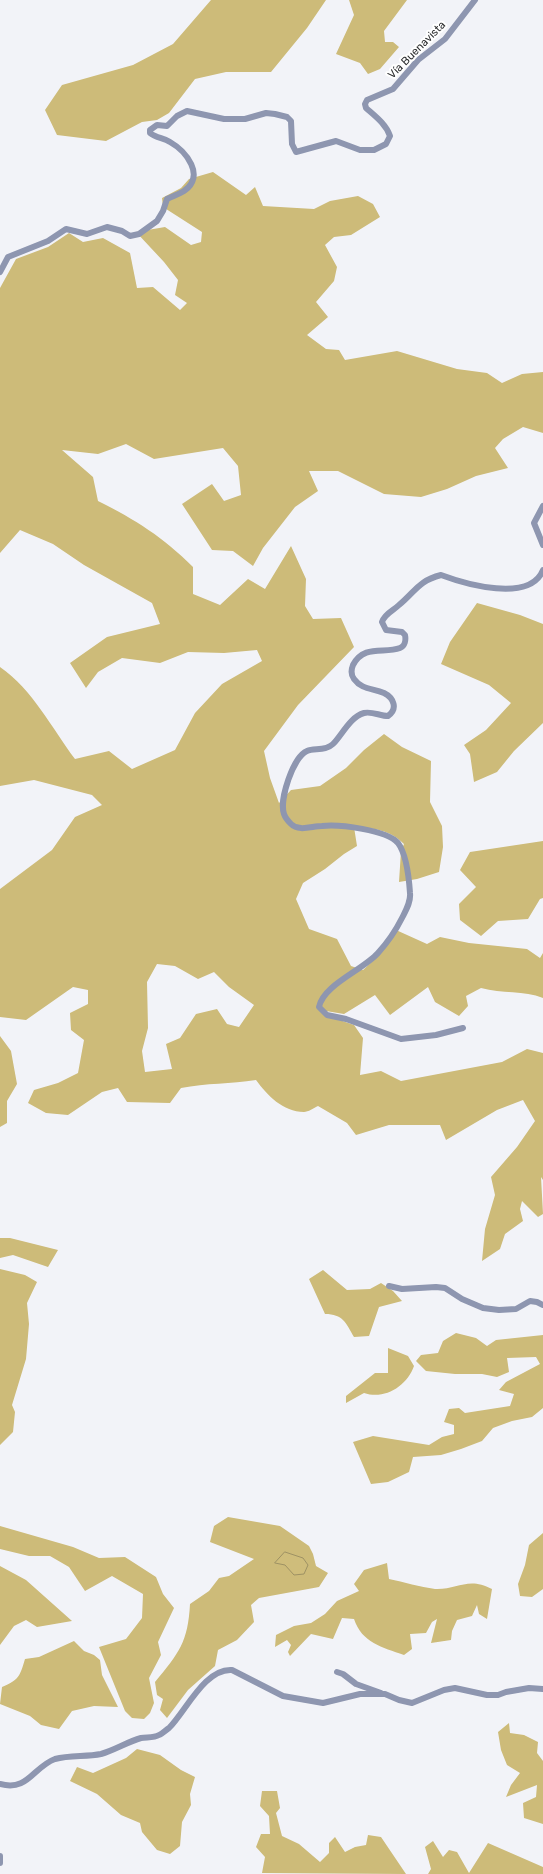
<!DOCTYPE html>
<html>
<head>
<meta charset="utf-8">
<style>
	body { margin:0 }
	canvas { display:block; background:#f2f3f8 }
</style>
</head>
<body>
<canvas width="543" height="1874"></canvas>
<script>
const ctx = document.querySelector('canvas').getContext('2d');
ctx.lineJoin = 'round';
function paint(path, color) {
  ctx.fillStyle = color;
  ctx.fill(path, 'evenodd');
}
function strokePath(path, color, width, dash) {
  ctx.strokeStyle = color;
  ctx.lineWidth = width;
  ctx.lineCap = dash ? 'butt' : 'round';
  ctx.setLineDash(dash || []);
  ctx.stroke(path);
}
function write(font, color, halo, rows, align = 'center') {
  ctx.font = font + ' Rubik,sans-serif';
  ctx.lineWidth = 4;
  ctx.setLineDash([]);
  ctx.textBaseline = 'middle';
  ctx.strokeStyle = halo;
  ctx.fillStyle = color;
  for (const [text, x, y, turn = 0] of rows) {
    ctx.save();
    ctx.translate(x, y);
    ctx.rotate((+turn || 0) * Math.PI / 180);
    ctx.textAlign = isNaN(turn) ? turn : align;
    if (halo) ctx.strokeText(text, 0, 0);
    ctx.fillText(text, 0, 0);
    ctx.restore();
  }
}
paint(new Path2D(`
	M211 0H326L307 28 271 72H226L195 79 169 113 157 120 142 122 106 141 57 135 45 110 62 85 133 65 173 44Z
	M349 0H407L384 31 385 42H393L399 47 380 69 368 74 360 63 336 54 354 15Z
	M213 172 246 195 255 187 263 206 314 209 330 201 358 196 373 204 380 217 351 235 334 237 325 245 337 267 334 281 316 302 328 317 307 335 326 349 339 350 345 360 397 351 457 369 487 373 502 383 522 374 543 372V433L523 427 503 439 495 448 508 468 476 476 447 489 421 497 384 494 338 471H309L318 491 295 507 263 548 253 566 233 551 212 550 182 504 212 484 224 501 241 495 238 466 223 448 154 459 126 444 98 454 62 450 93 477 98 501C136 520 163 537 193 567V594L220 605 248 579 265 589 291 546 306 579 305 606 313 619 341 618 354 647 298 705 264 751 270 778 279 803 291 790 320 786 346 768 364 750 384 734 402 747 431 761 430 802 442 826 443 847 439 872 417 879 399 882 401 851 404 844C390 830 374 828 354 827L357 846 344 854 325 869 303 883 296 899 309 929 337 939 351 966 363 970 378 956 396 930 427 944 440 937 469 943 527 949 540 958 543 953V998C524 990 502 994 481 988L466 996 468 1006 459 1016 435 1002 428 987 390 1015 375 995 344 1014 326 1011 325 1015 354 1025 363 1038 360 1075 381 1071 401 1081 502 1062 527 1049 543 1053V1180L541 1177 543 1214 538 1217 522 1201 520 1209 523 1221 505 1234 500 1249 482 1261 485 1229 495 1195 491 1177 517 1147 535 1121 523 1100 497 1110 446 1140 440 1125H389L356 1135 347 1123 318 1106C314 1108 308 1112 304 1112 283 1112 267 1095 256 1080 231 1084 206 1083 181 1088L170 1103 127 1102 118 1088 102 1092 68 1115 46 1113 28 1103 34 1090 58 1083 78 1073 84 1040 71 1030 70 1013 88 1004V990L73 987 26 1020 0 1017V889L52 850 75 817 102 805 92 795 34 780 0 786V667C33 690 51 727 75 759L109 751 132 769 175 750 195 713 222 684 262 661 257 650 224 653 188 652 160 663 122 658 98 672 86 688 70 663 107 637 160 624 152 603 84 565 53 544 20 530 0 553V288L16 259 48 247 69 233 83 242 103 238 130 253 137 288 153 287 180 310 187 303 175 295 178 280 164 262 136 232 165 227 191 245 201 242 202 232 163 207 162 198 181 188 189 179ZM157 964 175 966 198 979 214 972 229 987 254 1005 239 1027 227 1024 217 1009 196 1014 180 1038 166 1044 172 1069 145 1072 142 1051 148 1028 147 982Z
	M477 603 520 615 543 624V723L514 751 497 772 474 782 470 754 464 745 486 730 511 703 489 685 441 664 450 642Z
	M543 841V898L540 899 528 919 498 921 481 936 460 920 459 904 476 887 460 870 470 852Z
	M0 1036 11 1051 17 1084 7 1101V1123L0 1127Z
	M0 1238H10L58 1250 48 1267 13 1255 0 1258Z
	M0 1269 25 1275 37 1282 27 1303 29 1324 26 1359 12 1405 15 1412 13 1432 0 1445Z
	M323 1270 347 1290 370 1289 381 1283 393 1291 402 1301 379 1307 369 1336 354 1337C346 1323 343 1314 325 1314L309 1279Z
	M456 1333 476 1338 487 1346 496 1340 543 1335V1408L532 1417 512 1421 493 1428 482 1441 461 1449 441 1455 413 1457 409 1472 388 1482 371 1484 353 1442 373 1436 429 1445 442 1437 454 1434V1425L444 1422 449 1409 459 1408 465 1413 510 1406 514 1394 499 1390 506 1382 540 1364 536 1357 507 1358 509 1372 497 1377 482 1374H455L426 1371 416 1361 421 1355 438 1353 443 1341Z
	M388 1348 408 1356 414 1366C407 1386 385 1400 364 1393L346 1403V1396L375 1373H388Z
	M228 1517 280 1526 309 1546 313 1554 316 1566 328 1573 319 1587 259 1598 251 1605 254 1622 237 1640 218 1650 215 1666 188 1690 167 1718 160 1710 163 1699 157 1695 155 1682C179 1653 188 1642 190 1604L209 1591 219 1578 229 1576 254 1559 210 1542 214 1526Z
	M0 1526 73 1547 99 1558 125 1557 156 1577 163 1594 174 1608 158 1642 161 1655 149 1678 154 1703 150 1713 144 1719 132 1718 125 1711 99 1647 126 1639 142 1618 143 1594 112 1576 85 1591 69 1567 50 1556H29L0 1549Z
	M543 1533V1589L532 1597 520 1596 518 1584 525 1565 529 1545Z
	M387 1563 389 1579C404 1582 420 1587 435 1589 457 1590 468 1576 492 1589L487 1619 479 1614 477 1605 472 1616 457 1620 452 1631 451 1640 431 1643 437 1619 432 1622 426 1633 410 1634 412 1649 404 1655C382 1647 362 1643 354 1619L342 1618 333 1639 311 1634 290 1656 288 1652 291 1645 287 1640 275 1647 276 1635 294 1626 311 1623 325 1614 337 1601 359 1591 354 1584 364 1570Z
	M0 1566 26 1580 72 1621 37 1627 26 1620 14 1626 0 1645Z
	M74 1641 84 1651 94 1655 100 1660 102 1675 118 1707 94 1706 72 1711 59 1729 41 1725 30 1716 0 1704 2 1687C19 1680 20 1676 25 1659L39 1657Z
	M509 1723 510 1733 524 1735 538 1742 537 1753 543 1761V1824L524 1818 523 1803 536 1797 537 1785 506 1797 511 1785 520 1773 507 1765 501 1750 498 1732Z
	M137 1749 160 1755 181 1770 195 1777 190 1794 191 1805 182 1822 180 1846 170 1854 157 1850 142 1832 140 1823 121 1815 97 1794 70 1781 77 1767 93 1773 126 1758Z
	M262 1791H277L280 1808 276 1813 282 1836 299 1844 320 1862 329 1853V1843L335 1837 345 1852 355 1847 366 1845 368 1835 381 1837 406 1874 262 1873 265 1857 256 1847 261 1834H270L269 1816 260 1806Z
	M433 1841 443 1857 449 1850 457 1852 469 1873 488 1843 543 1867V1874H428L431 1869 425 1847Z`), '#cdbb79');
const water = new Path2D(`
	M285 1552 303 1558 308 1565 304 1574 294 1575 285 1565 275 1563Z`);
paint(water, '#cfbd7b');
strokePath(water, '#9e9264', 1);
strokePath(new Path2D(`
	M0 272 8 257 48 241 66 229 87 234 107 227 122 231 130 236 139 234 157 221 163 211 167 199C173 196 179 194 184 191 206 176 186 151 170 142 164 138 156 138 150 133V130L157 125 167 126 177 116 187 111 224 119H245L266 113 275 114 287 117 291 121 292 144 296 152 336 141 360 150H374L386 144 390 136C386 124 375 116 366 108L365 104 367 100 393 89 418 60 445 39 475 0
	M543 506 534 523 543 545
	M463 1028 436 1035 401 1039 346 1019 327 1015 319 1007C323 985 363 970 378 953 387 943 396 930 402 918 406 910 411 902 410 893 409 878 407 855 398 843 387 830 339 824 322 826 312 826 299 832 291 824 288 821 285 817 284 814 279 800 293 757 307 751 314 748 326 751 333 744 342 735 350 717 364 713 372 711 380 716 388 716 398 709 394 698 384 693 373 688 362 690 354 679 351 675 351 670 353 665 364 644 384 654 400 648 405 646 406 640 405 635L402 632 386 630 382 622C385 613 393 611 399 605 416 591 418 581 441 575 465 584 530 603 543 570
	M389 1286 402 1289 436 1287 445 1288 462 1299 483 1308 499 1310 516 1309 530 1301 537 1302 543 1305
	M337 1672 343 1674 356 1684 381 1693
	M0 1784C28 1792 33 1767 55 1759 70 1755 86 1757 101 1754 115 1750 127 1742 141 1738 147 1737 154 1738 159 1735 162 1734 166 1730 169 1728 186 1711 205 1668 232 1670L283 1696 323 1703 360 1694H385L399 1700 412 1703 444 1690 455 1688 487 1695H498L506 1692 529 1688 543 1689
	M0 1856V1863`), '#8e96b0', 6);
write('11px', '#2c2d2f', '#fff', [
	["Vía Buenavista",417,50,-45]
]);
</script>
</body>
</html>
